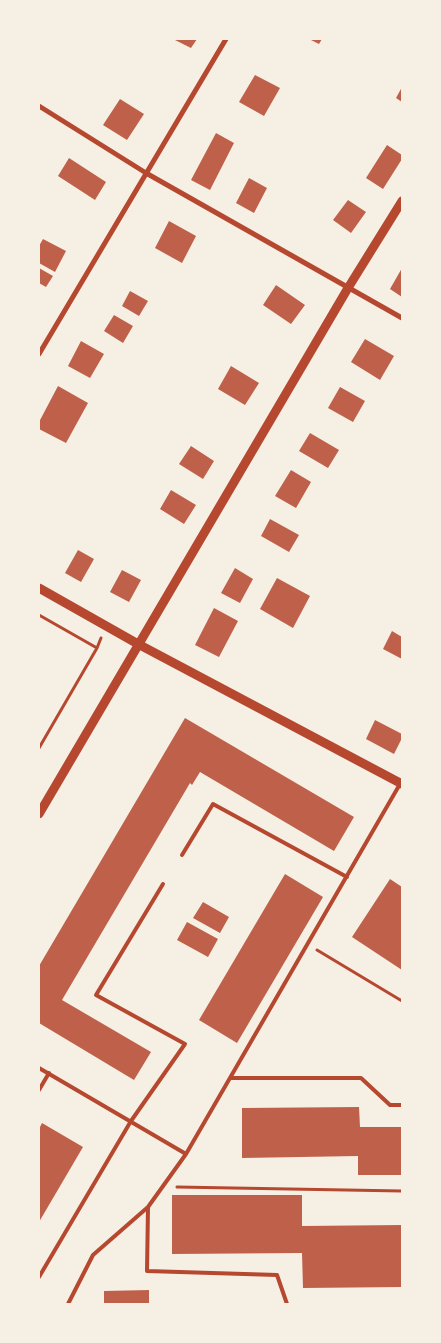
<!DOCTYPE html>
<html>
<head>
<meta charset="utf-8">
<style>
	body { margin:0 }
	#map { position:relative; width:441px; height:1343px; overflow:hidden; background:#f6efe4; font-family:Commissioner,sans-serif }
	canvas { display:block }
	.frame { position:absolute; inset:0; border:40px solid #f6efe4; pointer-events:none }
</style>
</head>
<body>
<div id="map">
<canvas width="441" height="1343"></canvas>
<div class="frame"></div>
</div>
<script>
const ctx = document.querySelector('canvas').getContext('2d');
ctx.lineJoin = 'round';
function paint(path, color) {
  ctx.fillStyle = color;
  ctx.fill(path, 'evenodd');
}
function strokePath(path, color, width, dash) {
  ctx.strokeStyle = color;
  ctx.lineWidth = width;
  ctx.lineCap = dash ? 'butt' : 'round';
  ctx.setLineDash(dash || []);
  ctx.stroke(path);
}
paint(new Path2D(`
	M173 39H197L191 48Z
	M309 39H322L319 44Z
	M255 75 280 88 264 116 239 102Z
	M402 87V102L396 98Z
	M120 99 144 114 127 140 103 125Z
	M216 133 234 143 210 190 191 180Z
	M387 145 402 155V159L383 189 366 178Z
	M69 158 106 182 95 200 58 176Z
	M249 178 267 188 254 213 236 203Z
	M348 200 366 212 351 233 333 220Z
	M169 221 196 236 182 263 155 248Z
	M43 239 66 251 55 272 39 263V246Z
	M39 268 53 276 46 287 39 283Z
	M402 268V297L390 289Z
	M276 285 305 305 291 324 263 305Z
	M130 291 148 301 139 316 122 306Z
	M114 315 133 326 123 343 104 331Z
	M365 339 394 356 380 380 351 362Z
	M81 341 104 354 90 378 68 366Z
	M231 366 259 383 245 405 218 389Z
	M58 386 88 403 66 443 39 429V422Z
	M340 387 365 401 353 422 328 408Z
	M310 433 339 450 328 468 299 451Z
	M191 446 214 461 203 479 179 464Z
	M291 470 311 482 296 508 275 496Z
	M171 490 196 505 184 524 160 509Z
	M270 519 299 535 289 552 261 536Z
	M78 550 94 559 81 582 65 573Z
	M235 568 253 579 240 603 221 593Z
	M122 570 141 580 129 602 110 592Z
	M277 578 310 596 293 628 260 609Z
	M214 608 238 621 219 657 195 645Z
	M392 631 402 637V659L383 649Z
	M185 718 354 817 334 851 200 772 192 785 190 783 62 1000 151 1052 134 1080 39 1023V966Z
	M375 720 402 734V738L394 754 366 739Z
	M285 874 323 897 237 1043 199 1020Z
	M390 879 402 887V970L352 937Z
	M203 902 229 917 220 933 193 918Z
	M187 922 218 939 208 957 177 940Z
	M359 1107 360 1127H402V1175H358V1156L242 1158V1108Z
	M42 1123 83 1147 39 1222V1129Z
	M172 1195H302V1226L402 1225V1287L303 1288 302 1253 172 1254Z
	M149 1290V1304H104V1291Z`), '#bf614a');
strokePath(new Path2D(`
	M39 615 97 648
	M39 748 97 648 101 638
	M317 950 402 1001
	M177 1187 402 1191`), '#b5482f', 3);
strokePath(new Path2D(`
	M182 855 213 804 347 877
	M39 1068 186 1154 400 784
	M230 1078H361L390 1105H402
	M39 1090 49 1073
	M186 1154 148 1207 147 1271 277 1275 287 1304
	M39 1277 131 1121 185 1044 96 995 163 884
	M68 1304 93 1255 148 1207`), '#b5482f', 4);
strokePath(new Path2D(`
	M39 106 146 173 402 318
	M39 354 226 39`), '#b5482f', 5);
strokePath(new Path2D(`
	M39 588 138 644 402 784
	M39 814 348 288 402 201`), '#b5482f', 9);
</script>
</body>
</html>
